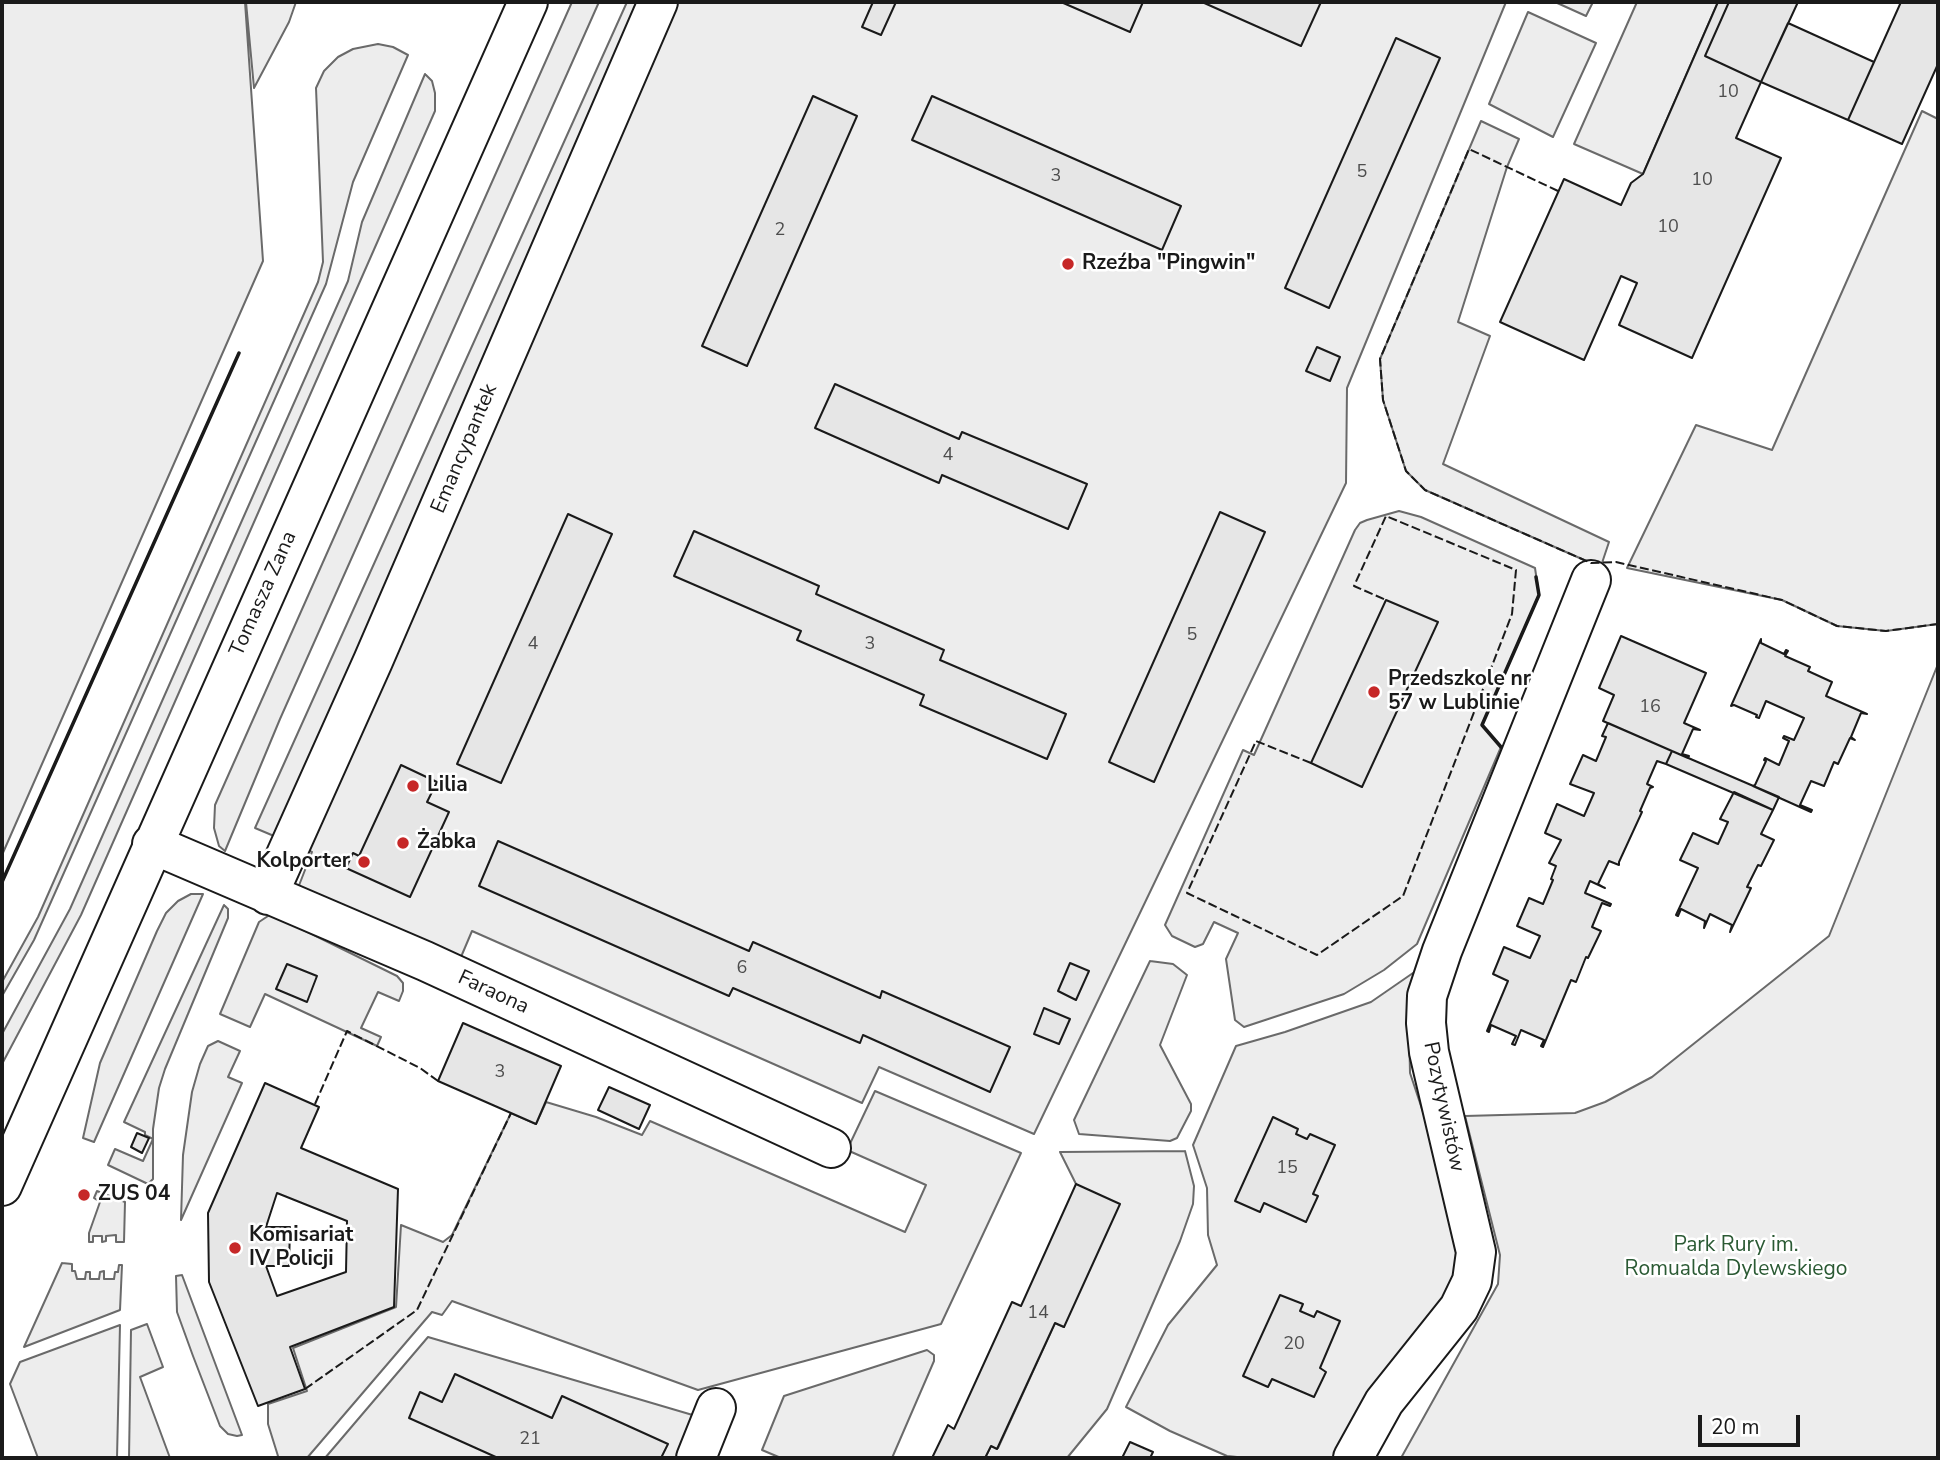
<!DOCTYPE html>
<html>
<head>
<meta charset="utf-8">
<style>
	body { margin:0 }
	#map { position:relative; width:1940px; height:1460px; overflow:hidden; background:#fff; font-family:"Nunito Sans",sans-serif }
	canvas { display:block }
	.frame { position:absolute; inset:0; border:4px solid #1a1a1a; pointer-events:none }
	.scale { position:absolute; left:1698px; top:1415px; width:102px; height:32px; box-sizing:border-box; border:4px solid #1a1a1a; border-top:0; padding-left:9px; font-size:21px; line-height:24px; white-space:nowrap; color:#1a1a1a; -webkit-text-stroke:5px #fff; paint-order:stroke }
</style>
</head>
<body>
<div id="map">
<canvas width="1940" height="1460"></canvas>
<div class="frame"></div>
<div class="scale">20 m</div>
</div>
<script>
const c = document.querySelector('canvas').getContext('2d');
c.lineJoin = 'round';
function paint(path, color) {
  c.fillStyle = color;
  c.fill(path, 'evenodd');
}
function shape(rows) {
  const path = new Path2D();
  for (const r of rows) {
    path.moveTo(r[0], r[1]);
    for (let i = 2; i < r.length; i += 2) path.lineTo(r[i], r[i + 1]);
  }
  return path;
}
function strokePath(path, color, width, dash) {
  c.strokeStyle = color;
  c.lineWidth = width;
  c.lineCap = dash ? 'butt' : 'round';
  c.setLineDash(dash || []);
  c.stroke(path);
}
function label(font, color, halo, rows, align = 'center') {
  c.font = font + ' "Nunito Sans",sans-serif';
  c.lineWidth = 5;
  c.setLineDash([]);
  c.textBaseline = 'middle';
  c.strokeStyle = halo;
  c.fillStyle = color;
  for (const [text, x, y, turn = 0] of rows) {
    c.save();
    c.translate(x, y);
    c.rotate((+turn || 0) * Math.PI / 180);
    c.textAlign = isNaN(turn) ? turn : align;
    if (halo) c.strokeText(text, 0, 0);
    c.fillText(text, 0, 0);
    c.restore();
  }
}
const green = shape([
	[2,2,245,2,263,261,2,855,2,2],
	[246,2,296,2,289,22,254,88,246,2],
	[572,2,599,2,280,719,225,851,219,846,214,828,215,805,572,2],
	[627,2,1506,2,1347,388,1346,483,1034,1134,879,1067,862,1103,472,931,458,964,298,888,312,852,255,828,627,2],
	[1555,2,1593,2,1586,16,1555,2],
	[1637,2,1718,2,1643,174,1574,144,1637,2],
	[1528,12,1596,43,1553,137,1489,104,1528,12],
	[378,44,393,47,408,55,353,182,326,284,34,940,2,996,2,982,38,917,318,282,323,262,316,88,324,71,338,57,353,49,378,44],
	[425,74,432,81,435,93,435,111,81,915,2,1064,2,1034,70,909,348,281,362,222,425,74],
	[1922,111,1938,119,1938,624,1886,631,1837,626,1782,600,1627,568,1696,425,1772,450,1922,111],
	[1481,121,1519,139,1507,167,1458,322,1490,336,1443,464,1609,542,1602,563,1591,563,1425,490,1406,471,1383,400,1380,359,1481,121],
	[1399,511,1421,517,1535,568,1539,595,1482,725,1501,747,1417,944,1384,970,1344,994,1244,1027,1235,1020,1226,959,1238,933,1214,922,1203,944,1195,947,1172,936,1165,925,1243,750,1254,755,1355,530,1360,523,1367,520,1399,511],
	[1938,664,1938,1458,1401,1458,1498,1284,1500,1255,1465,1116,1575,1113,1605,1102,1652,1077,1829,936,1938,664],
	[191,894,203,894,94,1142,83,1138,100,1063,157,931,166,913,178,901,191,894],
	[224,905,228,909,228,918,165,1069,159,1088,153,1129,153,1179,148,1184,108,1165,115,1149,143,1161,153,1139,145,1135,145,1132,124,1122,224,905],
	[271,914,397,976,403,983,403,991,399,1001,378,992,361,1028,381,1037,377,1046,265,994,250,1027,220,1014,259,922,271,914],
	[1150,961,1173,964,1187,975,1160,1045,1191,1104,1191,1111,1177,1138,1170,1141,1079,1134,1074,1120,1150,961],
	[1413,973,1419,976,1409,1026,1410,1073,1446,1181,1460,1272,1338,1458,1247,1458,1227,1456,1170,1431,1126,1407,1168,1325,1217,1265,1208,1235,1207,1188,1193,1145,1236,1046,1285,1032,1371,1002,1413,973],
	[218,1041,240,1051,228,1077,242,1083,181,1220,183,1155,192,1092,200,1064,208,1046,218,1041],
	[875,1091,1021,1153,941,1324,698,1390,452,1301,442,1315,432,1312,307,1458,276,1458,278,1456,268,1424,268,1404,307,1391,293,1348,396,1307,401,1225,443,1242,452,1235,511,1113,536,1124,546,1102,596,1117,642,1135,650,1121,905,1232,926,1185,847,1150,875,1091],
	[1185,1151,1194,1186,1193,1204,1180,1241,1107,1409,1067,1458,985,1458,991,1446,998,1448,1055,1323,1064,1327,1076,1184,1060,1152,1185,1151],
	[97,1191,125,1202,124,1242,116,1242,116,1235,106,1236,106,1241,102,1242,102,1236,93,1236,93,1242,89,1242,89,1233,100,1202,94,1198,97,1191],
	[62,1263,72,1264,72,1271,75,1271,77,1279,85,1279,86,1272,90,1272,90,1279,99,1279,100,1272,104,1271,104,1279,114,1279,115,1272,118,1272,119,1265,122,1265,120,1310,24,1347,62,1263],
	[182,1275,242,1435,237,1436,228,1434,220,1426,193,1356,177,1312,176,1276,182,1275],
	[147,1324,163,1367,140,1377,170,1458,129,1458,131,1330,147,1324],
	[120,1325,117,1458,38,1458,10,1384,20,1362,120,1325],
	[428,1337,696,1416,680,1458,325,1458,428,1337],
	[927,1350,934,1355,934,1361,892,1458,781,1458,762,1450,784,1396,927,1350]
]);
paint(green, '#ededed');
strokePath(green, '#6a6a6a', 2);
const building = shape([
	[873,2,896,2,881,35,862,27,873,2],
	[1061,2,1143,2,1130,32,1061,2],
	[1202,2,1321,2,1301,46,1202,2],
	[1718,2,1729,2,1705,56,1761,82,1736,138,1781,158,1692,358,1619,325,1637,283,1621,276,1584,360,1500,322,1564,179,1621,205,1631,183,1643,174,1718,2],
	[1729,2,1798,2,1761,82,1705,56,1729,2],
	[1901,2,1938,2,1938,64,1902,144,1848,120,1901,2],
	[1788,23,1874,62,1848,120,1761,82,1788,23],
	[1396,38,1440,58,1329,308,1285,288,1396,38],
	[813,96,857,116,747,366,702,346,813,96],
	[932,96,1181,206,1162,250,912,140,932,96],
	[1317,347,1340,357,1330,381,1306,371,1317,347],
	[835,384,959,439,962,432,1087,484,1068,529,942,475,939,483,815,428,835,384],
	[1220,512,1265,532,1154,782,1109,762,1220,512],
	[568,514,612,534,501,783,457,764,568,514],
	[694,531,819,586,816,594,944,650,940,660,1066,714,1047,759,920,705,924,695,797,640,801,631,674,576,694,531],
	[1386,600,1438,622,1362,787,1311,763,1386,600],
	[1621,636,1706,673,1684,723,1700,730,1693,729,1682,754,1689,756,1688,758,1603,721,1614,695,1599,688,1621,636],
	[1761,639,1761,643,1784,654,1786,650,1788,651,1785,656,1810,667,1808,671,1832,682,1826,696,1867,714,1861,713,1851,737,1855,740,1850,738,1838,764,1834,762,1824,786,1811,781,1800,805,1812,810,1811,812,1753,786,1755,785,1766,761,1764,760,1765,758,1779,765,1789,741,1783,738,1784,736,1794,740,1804,718,1766,701,1759,718,1756,717,1757,715,1734,705,1731,706,1761,639],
	[1608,723,1672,751,1666,764,1657,761,1647,784,1653,787,1650,788,1640,811,1642,812,1619,862,1619,865,1609,861,1598,884,1605,888,1590,881,1585,893,1611,904,1610,906,1602,903,1592,927,1601,931,1588,958,1586,957,1576,982,1571,980,1543,1047,1541,1046,1544,1040,1521,1030,1515,1045,1512,1044,1516,1036,1491,1025,1489,1032,1487,1031,1508,981,1493,974,1504,947,1530,958,1540,936,1517,926,1529,898,1543,904,1553,880,1551,879,1556,866,1549,863,1561,840,1545,833,1557,804,1584,816,1594,793,1570,784,1583,755,1596,761,1606,737,1602,736,1608,723],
	[1672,751,1779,797,1773,810,1666,764,1672,751],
	[401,765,437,782,427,802,449,812,410,897,346,868,353,853,359,856,401,765],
	[1734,792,1773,810,1761,834,1774,840,1761,866,1758,865,1747,887,1751,888,1730,932,1732,925,1710,914,1704,928,1705,921,1681,909,1678,916,1676,915,1698,868,1680,860,1693,833,1718,844,1728,822,1720,819,1734,792],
	[498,841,749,951,753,942,880,998,882,991,1010,1047,990,1092,863,1035,860,1043,733,988,729,996,479,886,498,841],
	[1070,963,1089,971,1076,1000,1058,991,1070,963],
	[287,964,317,976,307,1002,276,989,287,964],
	[1044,1008,1070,1019,1059,1044,1034,1034,1044,1008],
	[463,1023,561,1066,536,1124,438,1081,463,1023],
	[265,1083,319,1107,301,1148,398,1189,394,1307,290,1347,305,1389,258,1406,209,1282,208,1213,265,1083],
	[277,1193,347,1221,346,1272,277,1296,266,1266,289,1266,290,1227,266,1227,277,1193],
	[609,1087,650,1105,639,1129,598,1110,609,1087],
	[1273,1117,1298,1129,1296,1134,1307,1139,1310,1134,1335,1145,1313,1194,1318,1196,1306,1222,1264,1203,1260,1212,1235,1201,1273,1117],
	[137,1133,149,1138,142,1153,131,1147,137,1133],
	[1076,1184,1120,1204,1064,1327,1055,1323,997,1449,991,1446,985,1458,932,1458,948,1425,954,1429,1012,1302,1021,1306,1076,1184],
	[1280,1295,1303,1304,1300,1311,1314,1317,1317,1311,1340,1321,1320,1368,1326,1372,1314,1397,1272,1379,1268,1387,1243,1376,1280,1295],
	[455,1374,552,1418,562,1396,668,1444,661,1458,498,1458,409,1418,420,1392,442,1402,455,1374],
	[1130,1442,1153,1452,1150,1458,1122,1458,1130,1442]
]);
paint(building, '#e6e6e6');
strokePath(building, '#1a1a1a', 2);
const minor = shape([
	[152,844,425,961,831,1148],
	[268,895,373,661,658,2],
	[2,1186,528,2],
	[696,1458,716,1408],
	[1353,1458,1384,1402,1459,1308,1472,1281,1476,1252,1429,1052,1426,1023,1427,996,1442,951,1591,580]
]);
strokePath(minor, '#1a1a1a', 42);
strokePath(minor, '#fff', 38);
strokePath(shape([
	[1558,191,1469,149,1380,359,1383,400,1406,471,1425,490,1591,563,1616,562,1782,600,1837,626,1886,631,1938,624],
	[1311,763,1256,741,1187,893,1317,955,1403,896,1512,614,1516,570,1386,516,1354,586,1386,600],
	[315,1104,347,1031,420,1068,438,1081],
	[305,1389,417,1310,511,1113]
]), '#1a1a1a', 2, [9, 3.5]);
strokePath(shape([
	[1501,747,1482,725,1539,595,1536,577],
	[2,882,239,353]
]), '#1a1a1a', 3.5);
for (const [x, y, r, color] of [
	[1068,264,7,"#c62828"],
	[1374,692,7,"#c62828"],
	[413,786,7,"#c62828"],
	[403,843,7,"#c62828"],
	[364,862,7,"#c62828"],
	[84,1195,7,"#c62828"],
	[235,1248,7,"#c62828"]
]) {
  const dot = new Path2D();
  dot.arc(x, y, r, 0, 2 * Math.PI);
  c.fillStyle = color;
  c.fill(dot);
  strokePath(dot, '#fff', 2.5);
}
label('18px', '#4d4d4d', null, [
	["10",1728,93],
	["5",1362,173],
	["3",1056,177],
	["10",1702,181],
	["10",1668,228],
	["2",780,231],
	["4",948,456],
	["5",1192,636],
	["4",533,645],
	["3",870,645],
	["16",1650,708],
	["6",742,969],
	["3",500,1073],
	["15",1287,1169],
	["14",1038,1314],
	["20",1294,1345],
	["21",530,1440]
]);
label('bold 21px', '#1a1a1a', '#fff', [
	["Rzeźba \"Pingwin\"",1082,264],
	["Przedszkole nr",1388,680],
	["57 w Lublinie",1388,704],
	["Lilia",427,786],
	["Żabka",417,843],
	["Kolporter",350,862,"right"],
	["ZUS 04",98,1195],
	["Komisariat",249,1236],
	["IV Policji",249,1260]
], 'left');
label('21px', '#1a1a1a', '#fff', [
	["Emancypantek",465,449,-67],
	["Tomasza Zana",264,594,-66],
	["Faraona",493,993,25],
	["Pozytywistów",1443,1107,78]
]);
label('21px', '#2b5a34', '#fff', [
	["Park Rury im.",1736,1246],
	["Romualda Dylewskiego",1736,1270]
]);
</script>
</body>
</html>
